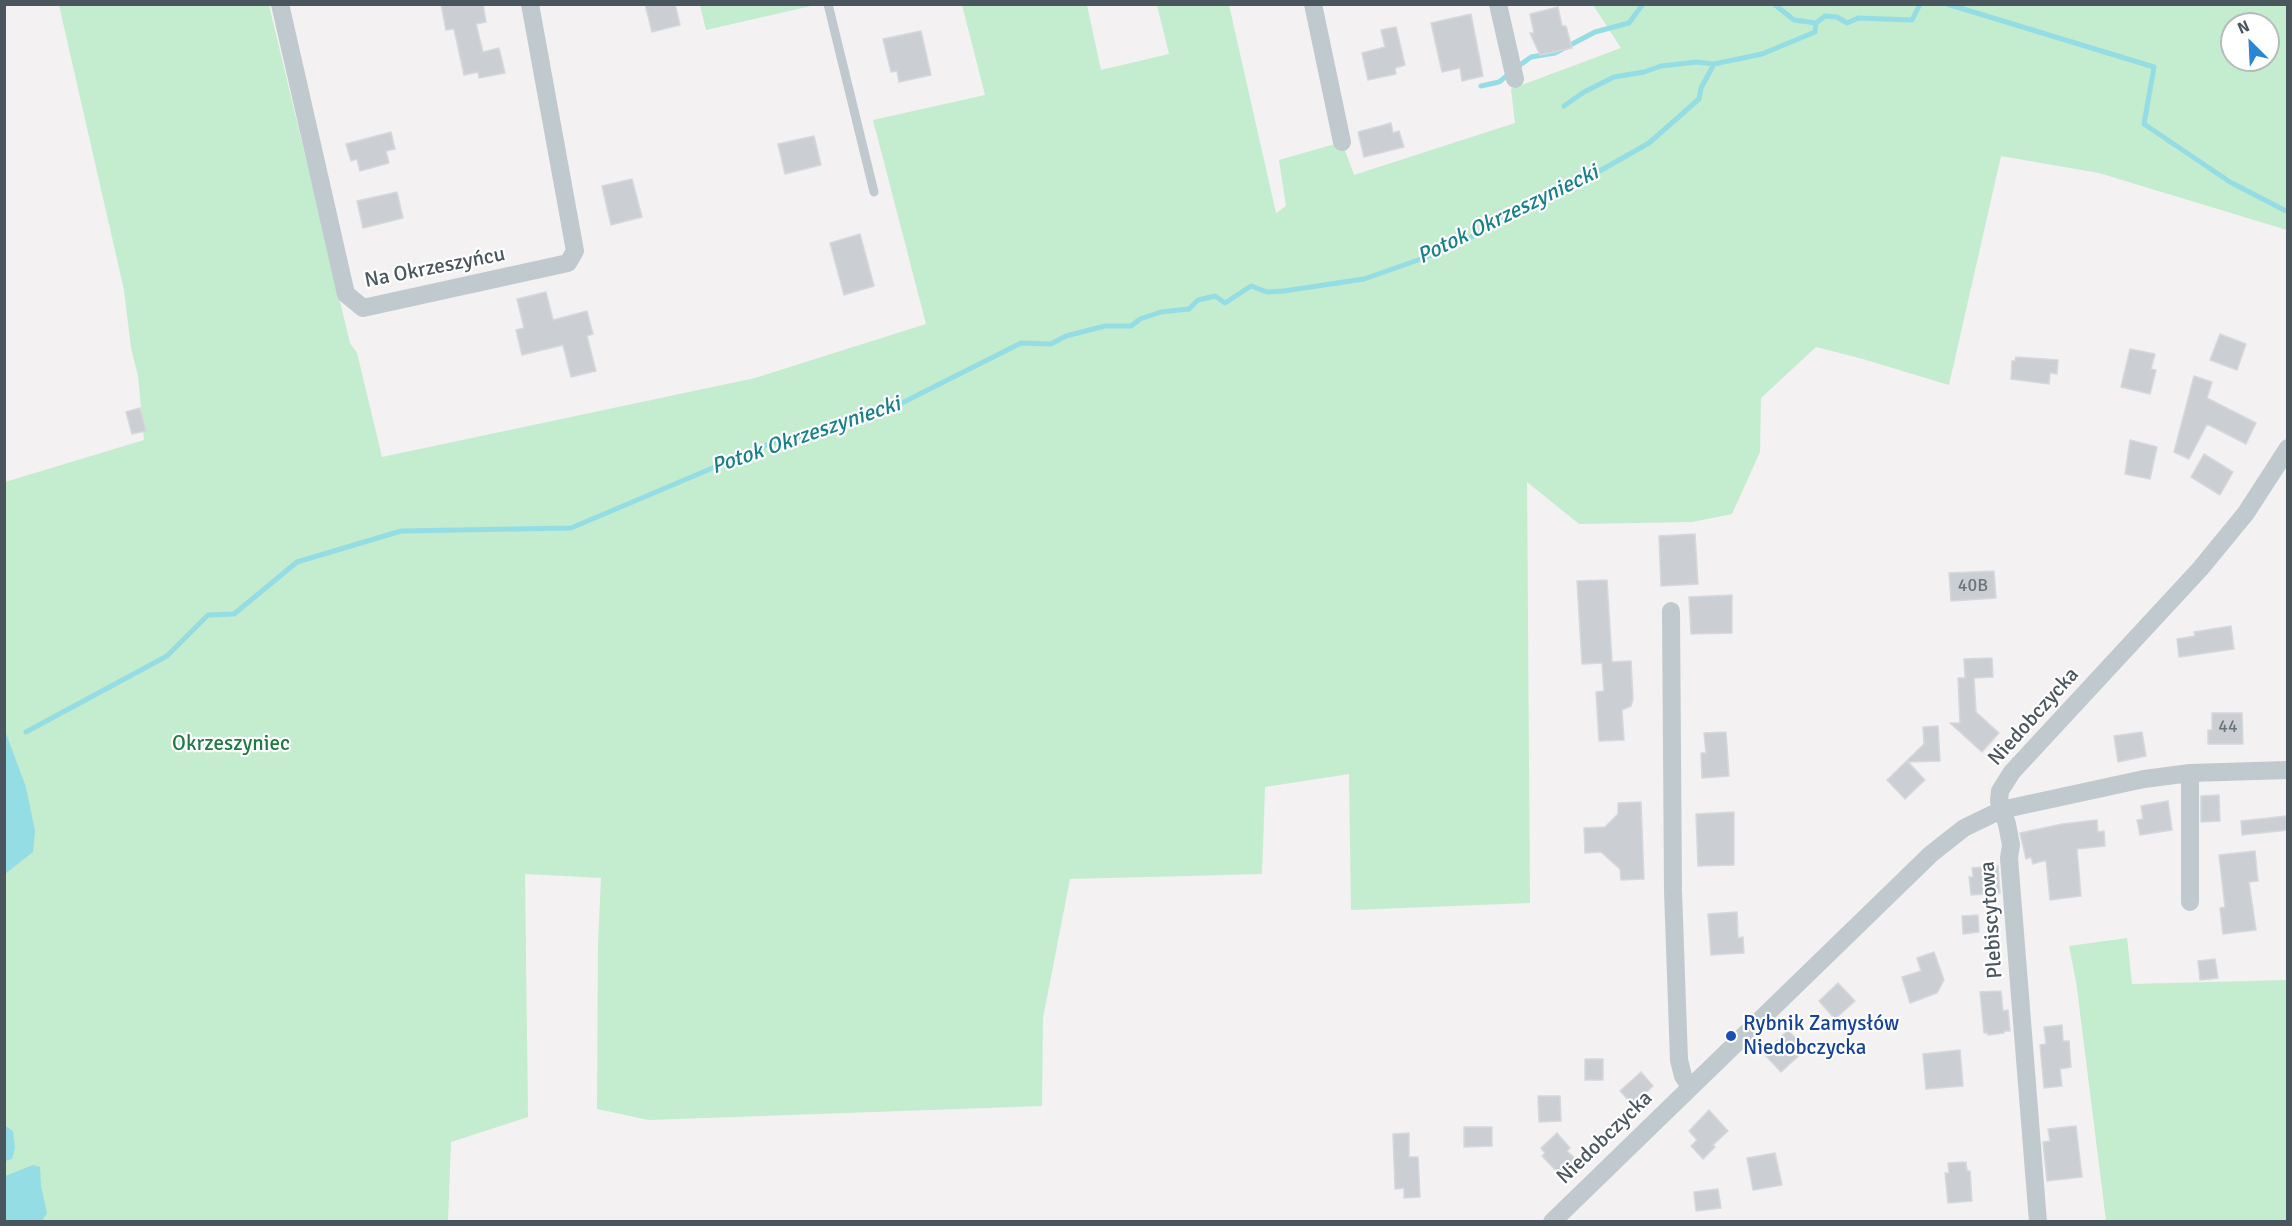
<!DOCTYPE html>
<html>
<head>
<meta charset="utf-8">
<style>
	body { margin:0 }
	#map { position:relative; width:2292px; height:1226px; overflow:hidden; background:#f3f1f1; font-family:Signika,sans-serif }
	canvas { display:block }
	.frame { position:absolute; inset:0; border:6px solid #4a565d; pointer-events:none }
	.north { position:absolute; left:2220px; top:12px; width:60px; height:60px; box-sizing:border-box; background:#fff; border:2px solid #b7bbbe; border-radius:50%; rotate:336deg; font-size:16px; font-weight:700; line-height:24px; text-align:center; color:#4a565d }
	.north::after { content:''; display:block; margin:auto; width:21px; height:27px; background:#2986d5; clip-path:polygon(50% 0,100% 100%,50% 72%,0 100%) }
</style>
</head>
<body>
<div id="map">
<canvas width="2292" height="1226"></canvas>
<div class="frame"></div>
<div class="north">N</div>
</div>
<script>
const c = document.querySelector('canvas').getContext('2d');
c.lineJoin = 'round';
function paint(path, color) {
  c.fillStyle = color;
  c.fill(path, 'evenodd');
}
function shape(rows) {
  const path = new Path2D();
  for (const r of rows) {
    path.moveTo(r[0], r[1]);
    for (let i = 2; i < r.length; i += 2) path.lineTo(r[i], r[i + 1]);
  }
  return path;
}
function strokePath(path, color, width, dash) {
  c.strokeStyle = color;
  c.lineWidth = width;
  c.lineCap = dash ? 'butt' : 'round';
  c.setLineDash(dash || []);
  c.stroke(path);
}
function label(font, color, halo, rows, align = 'center') {
  c.font = font + ' Signika,sans-serif';
  c.lineWidth = 4.5;
  c.setLineDash([]);
  c.textBaseline = 'middle';
  c.strokeStyle = halo;
  c.fillStyle = color;
  for (const [text, x, y, turn = 0] of rows) {
    c.save();
    c.translate(x, y);
    c.rotate((+turn || 0) * Math.PI / 180);
    c.textAlign = isNaN(turn) ? turn : align;
    if (halo) c.strokeText(text, 0, 0);
    c.fillText(text, 0, 0);
    c.restore();
  }
}
paint(shape([
	[59,5,269,5,350,343,357,353,382,457,755,378,926,324,873,120,985,95,962,5,1087,5,1101,70,1169,54,1157,5,1229,5,1276,213,1286,206,1279,160,1342,142,1354,175,1515,123,1511,89,1621,48,1593,5,2287,5,2287,230,2099,173,2001,156,1949,385,1863,359,1816,347,1761,398,1760,452,1732,514,1692,522,1579,524,1527,482,1530,903,1351,910,1349,774,1265,787,1262,874,1070,879,1043,1018,1042,1106,649,1120,597,1109,598,944,601,878,525,874,528,1117,451,1142,448,1221,5,1222,5,482,144,440,138,376,131,348,124,290],
	[2232,24,2268,24,2268,60,2232,60],
	[811,5,811,6,706,30,700,5],
	[2127,938,2132,984,2287,980,2287,1221,2106,1221,2076,981,2069,946]
]), '#c4eccf');
paint(shape([
	[5,731,26,787,35,831,33,852,5,874],
	[4,1125,13,1131,15,1148,12,1159,5,1161],
	[33,1165,40,1167,41,1186,47,1213,42,1221,5,1221,5,1176]
]), '#95dde5');
strokePath(shape([
	[1774,4,1794,20,1816,23],
	[1947,4,2154,67,2144,124,2230,182,2288,212],
	[1516,68,1531,57,1555,53,1595,32,1629,23,1643,4],
	[1481,86,1499,82,1509,74],
	[1564,106,1584,92,1614,77,1644,72,1661,66,1697,62,1714,64],
	[26,732,167,656,208,615,234,614,297,562,401,531,571,528,767,445,878,415,1021,343,1051,344,1066,336,1105,326,1131,326,1140,319,1161,312,1189,309,1198,300,1215,296,1225,303,1251,286,1267,292,1284,291,1364,279,1441,252,1575,185,1649,143,1699,99,1701,88,1714,64,1762,54,1815,32,1816,23,1825,16,1837,17,1847,23,1858,18,1912,20,1920,4]
]), '#95dde5', 5);
const building = shape([
	[441,4,483,4,486,22,476,24,483,52,499,48,505,73,479,78,478,72,464,75,454,29,446,30,441,4],
	[645,4,675,4,680,25,652,32,645,4],
	[1558,7,1562,26,1566,26,1572,48,1540,55,1530,33,1534,33,1530,14,1558,7],
	[1471,14,1483,76,1462,81,1460,68,1442,72,1431,23,1471,14],
	[1396,27,1405,65,1395,68,1396,74,1368,80,1362,53,1385,47,1381,30,1396,27],
	[921,31,931,75,899,82,897,71,891,72,883,39,921,31],
	[1391,123,1393,133,1399,131,1404,147,1364,157,1358,132,1391,123],
	[391,132,395,149,386,151,389,163,360,171,357,159,351,161,346,144,391,132],
	[814,136,821,165,785,174,778,144,814,136],
	[632,179,642,217,611,225,602,186,632,179],
	[397,192,403,218,363,228,357,201,397,192],
	[860,234,874,286,844,295,830,243,860,234],
	[546,292,553,320,587,311,593,334,587,336,596,371,571,377,563,345,522,355,516,330,524,328,517,299,546,292],
	[2220,334,2246,344,2237,370,2210,360,2220,334],
	[2130,349,2155,354,2151,369,2156,370,2150,394,2121,387,2130,349],
	[2016,357,2058,360,2057,374,2050,373,2049,384,2011,379,2012,361,2015,361,2016,357],
	[2194,376,2212,382,2207,398,2256,423,2246,444,2207,424,2189,459,2174,452,2194,376],
	[140,408,146,431,132,434,126,412,140,408],
	[2130,440,2157,447,2150,479,2125,474,2130,440],
	[2204,454,2233,472,2220,495,2191,477,2204,454],
	[1695,534,1698,584,1661,586,1659,536,1695,534],
	[1994,571,1996,598,1951,601,1949,573,1994,571],
	[1607,580,1612,662,1631,661,1633,699,1631,706,1622,710,1624,740,1599,741,1596,692,1604,691,1602,663,1582,664,1577,581,1607,580],
	[1732,595,1732,633,1691,634,1689,597,1732,595],
	[2231,626,2234,649,2179,657,2177,639,2195,636,2194,632,2231,626],
	[1992,658,1993,677,1974,678,1976,712,1999,733,1982,752,1950,723,1960,723,1958,678,1965,678,1964,659,1992,658],
	[2212,713,2242,713,2243,744,2208,744,2208,730,2212,730,2212,713],
	[1938,726,1940,761,1908,762,1925,780,1905,799,1887,780,1924,744,1923,727,1938,726],
	[1726,732,1729,776,1702,778,1701,753,1706,753,1704,733,1726,732],
	[2142,732,2146,756,2118,762,2114,736,2142,732],
	[2219,795,2220,821,2201,822,2201,796,2219,795],
	[2168,801,2172,830,2140,835,2137,820,2143,819,2141,806,2168,801],
	[1641,802,1644,879,1621,880,1620,869,1601,852,1585,853,1584,828,1605,827,1618,814,1618,803,1641,802],
	[1734,812,1734,865,1698,866,1696,814,1734,812],
	[2286,816,2288,830,2242,835,2241,821,2286,816],
	[2097,820,2098,832,2104,831,2105,846,2077,849,2081,896,2050,900,2046,860,2033,864,2031,857,2026,859,2020,833,2062,824,2097,820],
	[2255,851,2258,881,2249,882,2256,930,2223,934,2220,908,2225,907,2219,855,2255,851],
	[1998,866,2000,893,1971,895,1969,877,1973,877,1972,868,1998,866],
	[1737,912,1738,938,1743,937,1744,953,1711,955,1708,914,1737,912],
	[1978,915,1979,932,1963,934,1962,916,1978,915],
	[1934,952,1944,980,1937,993,1910,1003,1902,977,1921,971,1917,958,1934,952],
	[2215,959,2218,978,2200,980,2198,961,2215,959],
	[1838,983,1855,1001,1835,1019,1819,1001,1838,983],
	[2001,991,2003,1011,2008,1010,2010,1031,2004,1031,2004,1033,1988,1035,1988,1033,1984,1033,1980,992,2001,991],
	[2062,1025,2063,1041,2069,1041,2071,1067,2060,1069,2062,1086,2044,1088,2040,1045,2046,1044,2044,1027,2062,1025],
	[1788,1030,1806,1049,1781,1072,1766,1056,1771,1051,1769,1049,1788,1030],
	[1960,1050,1963,1086,1926,1089,1923,1054,1960,1050],
	[1585,1059,1603,1059,1603,1080,1585,1080,1585,1059],
	[1641,1072,1653,1086,1633,1105,1620,1091,1641,1072],
	[1538,1096,1560,1096,1561,1121,1539,1122,1538,1096],
	[1709,1110,1728,1131,1713,1145,1715,1147,1703,1159,1691,1146,1697,1140,1689,1131,1709,1110],
	[2076,1126,2082,1177,2047,1181,2043,1142,2050,1141,2048,1129,2076,1126],
	[1464,1127,1492,1127,1492,1146,1464,1147,1464,1127],
	[1409,1133,1409,1157,1418,1157,1420,1197,1404,1198,1404,1188,1395,1189,1393,1134,1409,1133],
	[1557,1133,1570,1148,1567,1151,1576,1159,1560,1175,1542,1156,1545,1153,1541,1148,1557,1133],
	[1775,1153,1782,1185,1753,1190,1747,1158,1775,1153],
	[1966,1162,1967,1171,1970,1171,1972,1201,1948,1203,1945,1173,1949,1173,1948,1163,1966,1162],
	[1718,1189,1721,1208,1696,1211,1694,1192,1718,1189]
]);
paint(building, '#cbcfd3');
strokePath(building, '#d5d8dc', 1.5);
strokePath(shape([
	[828,4,874,192]
]), '#c0c9ce', 9);
strokePath(shape([
	[280,4,346,294,363,308,568,263,575,251,530,4],
	[1313,4,1342,142],
	[1498,4,1515,79],
	[1671,611,1673,891,1679,1060,1683,1076,1690,1087],
	[2190,902,2190,773],
	[1552,1222,1931,854,1964,828,2001,810,2144,779,2190,773,2288,770],
	[2038,1222,2009,858,2011,845,2007,824,1999,801,2000,791,2012,772,2200,569,2246,513,2288,448]
]), '#c0c9ce', 18);
for (const [x, y, r, color] of [
	[1731,1036,6,"#1a4fb4"]
]) {
  const dot = new Path2D();
  dot.arc(x, y, r, 0, 2 * Math.PI);
  c.fillStyle = color;
  c.fill(dot);
  strokePath(dot, '#fff', 2);
}
label('18px', '#6a747a', null, [
	["40B",1973,586],
	["44",2228,727]
]);
label('21px', '#4a565d', '#fff', [
	["Na Okrzeszyńcu",435,268,-11],
	["Niedobczycka",2034,717,-48],
	["Plebiscytowa",1992,920,-94],
	["Niedobczycka",1605,1138,-44]
]);
label('21px', '#1f7a43', '#fff', [
	["Okrzeszyniec",231,744]
]);
label('21px', '#164399', '#fff', [
	["Rybnik Zamysłów",1743,1024],
	["Niedobczycka",1743,1048]
], 'left');
label('italic 22px', '#18808b', '#fff', [
	["Potok Okrzeszyniecki",1508,215,-26],
	["Potok Okrzeszyniecki",806,436,-19]
]);
</script>
</body>
</html>
